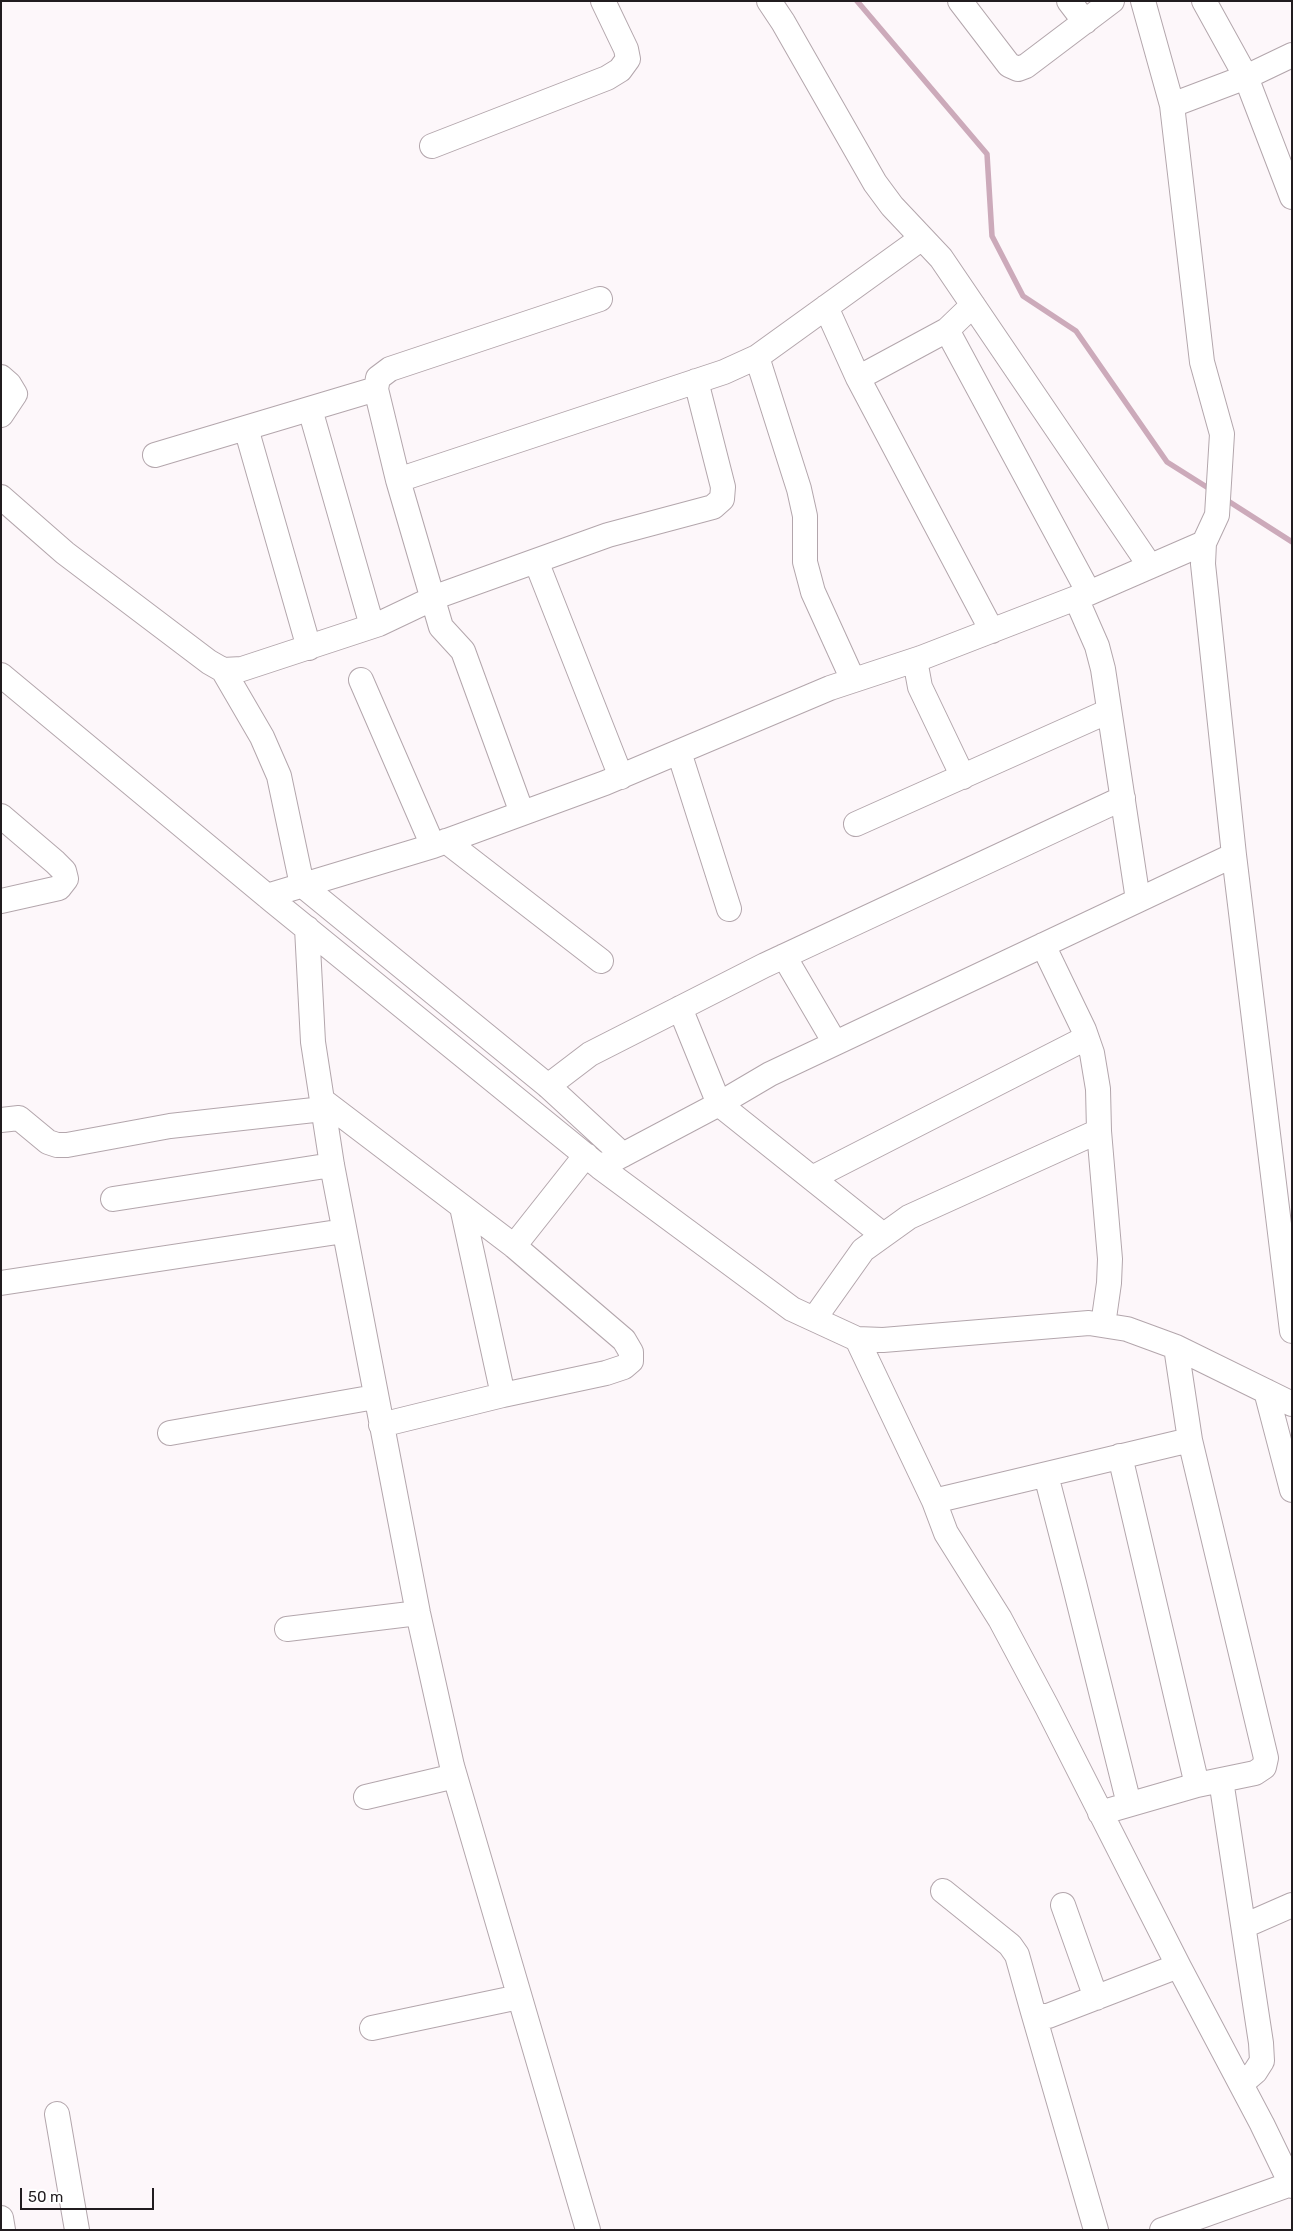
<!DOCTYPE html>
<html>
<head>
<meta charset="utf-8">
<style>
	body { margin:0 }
	#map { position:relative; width:1293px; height:2231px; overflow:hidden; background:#fdf7fa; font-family:Rubik,sans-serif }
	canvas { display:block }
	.frame { position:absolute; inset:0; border:2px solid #211c1f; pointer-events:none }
	.scale { position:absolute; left:20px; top:2188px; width:134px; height:22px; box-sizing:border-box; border:2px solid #211c1f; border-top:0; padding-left:6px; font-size:15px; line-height:18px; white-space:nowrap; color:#211c1f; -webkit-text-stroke:4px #fff; paint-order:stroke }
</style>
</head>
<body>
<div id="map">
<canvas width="1293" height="2231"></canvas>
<div class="frame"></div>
<div class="scale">50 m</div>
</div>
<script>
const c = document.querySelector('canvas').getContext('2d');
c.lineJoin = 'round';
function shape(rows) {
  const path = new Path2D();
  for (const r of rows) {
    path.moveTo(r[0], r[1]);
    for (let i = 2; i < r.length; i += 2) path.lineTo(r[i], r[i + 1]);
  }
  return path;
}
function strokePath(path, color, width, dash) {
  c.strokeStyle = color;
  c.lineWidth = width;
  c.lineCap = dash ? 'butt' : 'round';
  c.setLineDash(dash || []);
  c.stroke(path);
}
strokePath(shape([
	[857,1,987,154,992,236,1023,296,1076,331,1167,462,1213,491],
	[1225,499,1292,542]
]), '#ccaaba', 5.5);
const minor = shape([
	[769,1,783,22,875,183,892,206,941,258,1150,566],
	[960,1,1009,65,1018,69,1026,66,1112,1],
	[1069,1,1085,22],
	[1143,1,1172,105,1202,362,1222,434,1217,515,1204,543,1203,564,1234,855,1292,1331],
	[1204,1,1246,77,1292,197],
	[1172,105,1246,77,1292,55],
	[432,146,607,78,620,70,628,59,626,49,603,1],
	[826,307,858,378,992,631],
	[947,330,1089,593],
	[757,357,799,489,805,516,805,562,813,592,853,680],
	[1,377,9,384,15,394,1,415],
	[858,378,947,330,973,305],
	[310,409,372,626],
	[246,428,309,648],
	[155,455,376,389],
	[398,480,724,372,757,357,922,238],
	[1,497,65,553,209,662,223,670,242,669,379,624,438,596,608,535,713,507,722,499,723,487,696,381],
	[536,561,621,777],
	[1076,598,1097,646,1103,669,1138,900],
	[915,660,920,687,963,777],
	[223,670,262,737,279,776,302,885,548,1086,623,1155],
	[1,675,273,901,600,1167,792,1309,857,1339,883,1340,1089,1323,1127,1329,1176,1347,1292,1404],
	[361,680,433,846],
	[679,752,729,909],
	[522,813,463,651,441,627,398,480,376,389,378,378,390,369,600,299],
	[1,816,55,862,64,871,66,879,59,888,1,901],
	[856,824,1109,711],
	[446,841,601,961],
	[267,896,433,846,605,783,830,688,921,658,1089,593,1204,543],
	[307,928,313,1042,332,1165,418,1613,452,1766,588,2230],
	[1043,945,1084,1030,1092,1053,1098,1089,1099,1131,1110,1259,1109,1283,1103,1325],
	[784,956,835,1043],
	[680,1008,719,1104,883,1235],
	[548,1086,590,1054,765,965,1123,798],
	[322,1100,514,1246,624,1340,631,1352,631,1361,624,1367,606,1373,503,1395,381,1425],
	[1,1120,19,1118,48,1142,57,1145,67,1145,170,1126,323,1109],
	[600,1167,719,1104,770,1074,1234,855],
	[812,1178,1086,1038],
	[113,1199,332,1165],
	[462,1207,503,1395],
	[514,1246,586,1155],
	[1,1283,344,1231],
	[814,1319,863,1250,909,1217,1099,1131],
	[857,1339,934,1501,946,1533,1000,1619,1047,1707,1179,1967,1262,2124,1292,2186],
	[1266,1391,1292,1490],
	[170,1433,375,1397],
	[1120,1456,1197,1785],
	[1046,1475,1074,1583,1129,1804],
	[934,1501,1190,1440],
	[287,1629,418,1613],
	[1221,1780,1261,2043,1262,2061,1255,2072,1241,2084],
	[366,1797,455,1776],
	[1100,1813,1197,1785,1255,1773,1264,1767,1266,1758,1190,1440,1176,1347],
	[943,1891,1010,1945,1017,1955,1033,2012,1039,2016,1048,2016,1178,1966],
	[1063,1905,1096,1998],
	[1244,1926,1292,1905],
	[1033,2012,1096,2230],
	[372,2028,519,1997],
	[57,2114,77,2230],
	[1,2218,3,2230],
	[1162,2230,1291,2184]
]);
strokePath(minor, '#b3a6ac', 26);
strokePath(minor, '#fff', 24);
</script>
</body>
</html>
